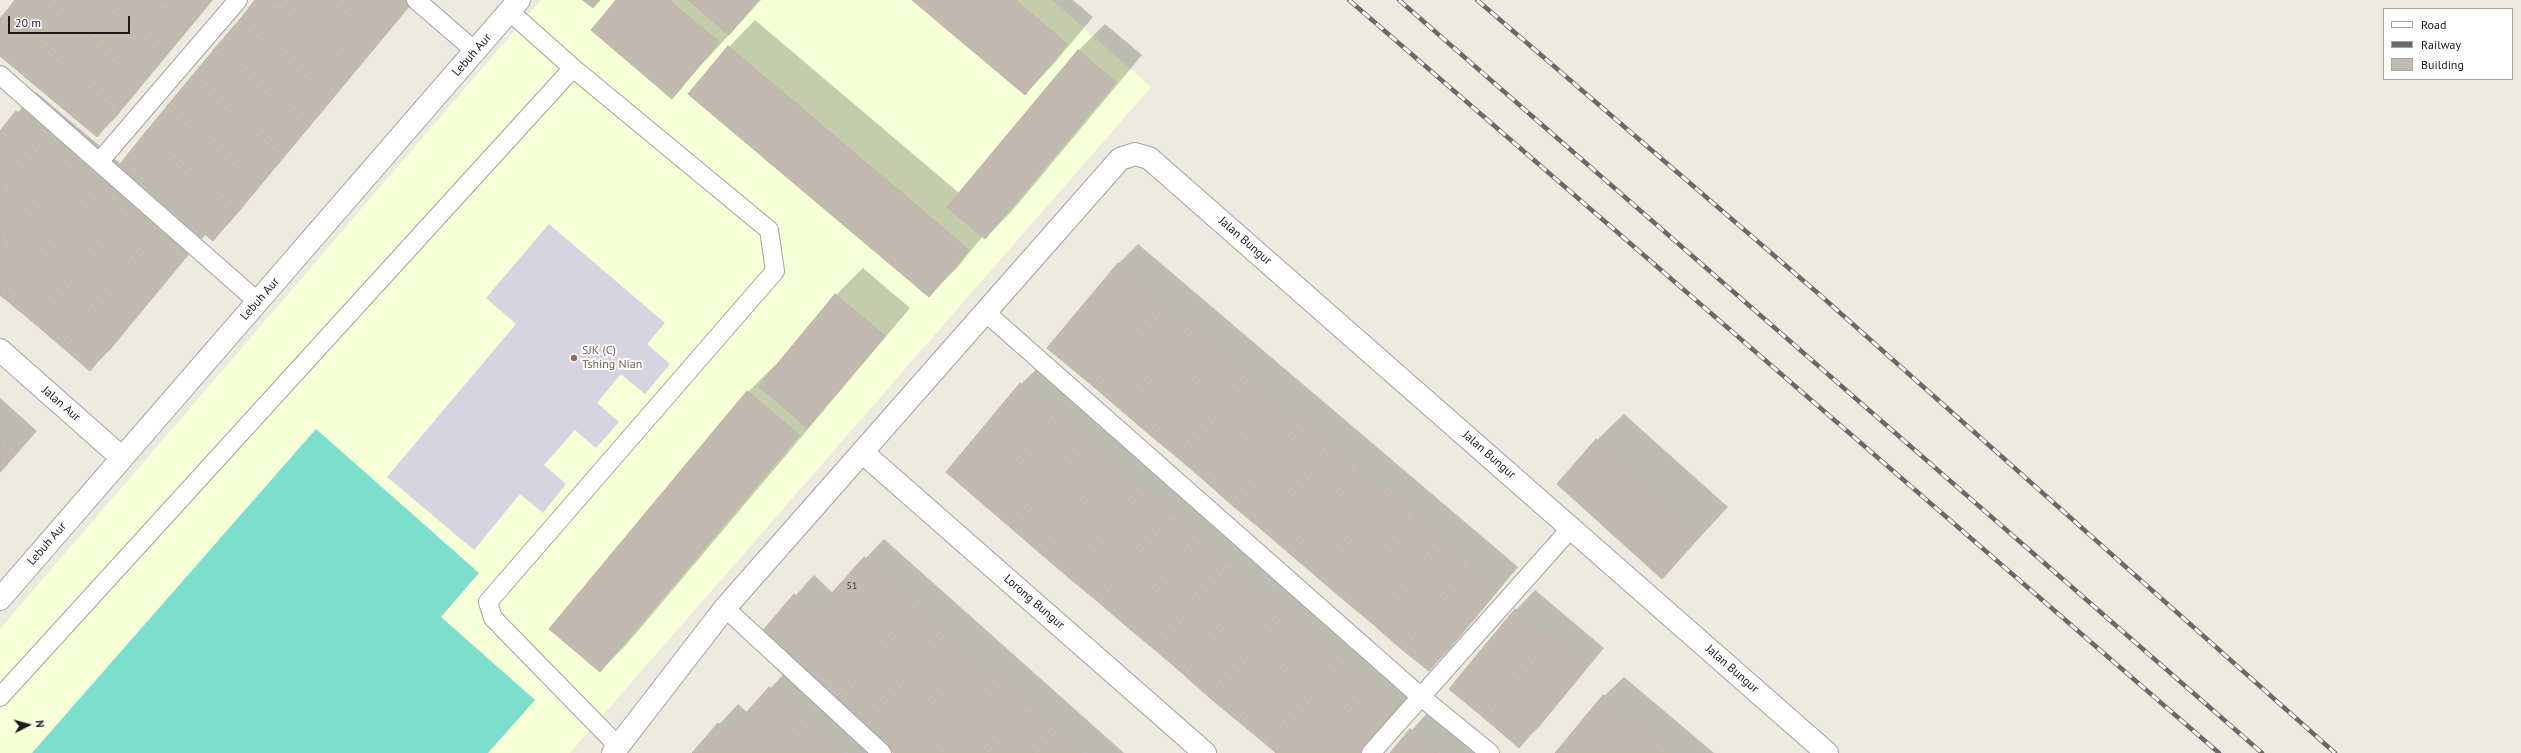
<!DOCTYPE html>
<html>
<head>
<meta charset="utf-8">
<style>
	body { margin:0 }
	#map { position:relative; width:2521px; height:753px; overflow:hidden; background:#edebe0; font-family:"PT Sans",sans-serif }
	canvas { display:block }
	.legend { position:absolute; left:2383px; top:8px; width:130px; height:72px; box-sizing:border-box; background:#fff; border:1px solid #a4a4a4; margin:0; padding:5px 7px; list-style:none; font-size:12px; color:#1b1b1b }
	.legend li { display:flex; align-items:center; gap:8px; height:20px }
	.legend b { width:20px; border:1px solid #a4a4a4 }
	.north { position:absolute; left:8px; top:705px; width:40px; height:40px; -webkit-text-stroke:3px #fff; paint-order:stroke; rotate:84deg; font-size:11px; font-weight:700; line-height:16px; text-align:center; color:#1b1b1b }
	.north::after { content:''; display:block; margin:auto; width:14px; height:18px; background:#1b1b1b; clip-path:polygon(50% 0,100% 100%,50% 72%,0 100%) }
	.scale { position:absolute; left:8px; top:16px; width:122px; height:18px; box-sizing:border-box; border:2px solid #1b1b1b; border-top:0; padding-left:5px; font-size:12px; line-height:14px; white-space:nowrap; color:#1b1b1b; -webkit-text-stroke:3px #fff; paint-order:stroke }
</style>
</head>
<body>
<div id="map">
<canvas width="2521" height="753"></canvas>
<ul class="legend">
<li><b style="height:5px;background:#fff"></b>Road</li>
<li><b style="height:5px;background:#696969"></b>Railway</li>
<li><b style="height:11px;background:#c1bab0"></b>Building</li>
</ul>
<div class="north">N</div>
<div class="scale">20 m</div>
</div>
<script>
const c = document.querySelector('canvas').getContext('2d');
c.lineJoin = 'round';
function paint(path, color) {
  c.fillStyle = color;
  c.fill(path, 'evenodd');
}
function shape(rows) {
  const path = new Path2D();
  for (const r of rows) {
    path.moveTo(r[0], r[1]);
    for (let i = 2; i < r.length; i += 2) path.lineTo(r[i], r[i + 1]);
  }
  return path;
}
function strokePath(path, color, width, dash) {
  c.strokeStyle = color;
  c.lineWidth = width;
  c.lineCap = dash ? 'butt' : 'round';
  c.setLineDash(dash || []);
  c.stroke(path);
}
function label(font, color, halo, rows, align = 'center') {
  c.font = font + ' "PT Sans",sans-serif';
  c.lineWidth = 4;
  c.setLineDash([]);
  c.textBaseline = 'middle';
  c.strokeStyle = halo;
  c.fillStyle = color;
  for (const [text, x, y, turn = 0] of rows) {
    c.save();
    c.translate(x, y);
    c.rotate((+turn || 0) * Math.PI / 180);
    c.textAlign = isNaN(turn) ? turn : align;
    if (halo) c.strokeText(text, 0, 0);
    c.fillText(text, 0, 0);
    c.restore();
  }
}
paint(shape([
	[541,0,1052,0,1151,87,570,753,0,753,0,629]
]), '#f7ffd6');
paint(shape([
	[316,429,479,573,441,617,535,700,488,753,32,753]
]), '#7cdecc');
paint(shape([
	[549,224,665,323,647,344,670,364,645,394,621,374,597,403,619,422,596,448,575,430,544,465,566,484,543,513,520,494,474,550,387,477,516,324,486,298]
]), '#d7d4e2');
paint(shape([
	[17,0,213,0,116,117,97,136,0,55,0,20],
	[256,0,415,0,232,220,213,240,206,234,110,350,90,369,0,293,0,132,36,92,121,164],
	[617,0,761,0,672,97],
	[914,0,1073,0,1093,17,1051,67,1025,94],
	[755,20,959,193,1078,51,1105,24,1142,55,1012,211,985,238,983,236,956,269,929,296,729,47],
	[1138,244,1518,567,1448,651,1429,670,1049,348,1119,263],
	[863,268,910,308,627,644,600,671,550,629,748,392,775,365,777,367,836,295],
	[1041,365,1418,685,1361,753,1277,753,947,472,1021,384],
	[0,398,37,431,0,473],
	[1624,414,1728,507,1662,578,1597,440],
	[884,539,1124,753,895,753,761,634,814,575,833,593],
	[1535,590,1604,648,1539,727,1519,746,1516,610],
	[789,668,885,753,693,753,738,704,748,713],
	[1624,677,1714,753,1556,753,1604,696],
	[1430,710,1480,753,1391,753]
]), '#0003');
const building = shape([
	[15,0,47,0,143,81,121,109,5,13,15,0],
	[47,0,104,0,167,53,143,81,47,0],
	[104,0,161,0,190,25,167,53,104,0],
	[161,0,210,0,190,25,161,0],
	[255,0,278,0,358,67,334,96,241,18,255,0],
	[278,0,336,0,382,38,358,67,278,0],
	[336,0,395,0,406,9,382,38,336,0],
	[583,0,600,0,593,8,583,0],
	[616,0,669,0,719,42,672,99,591,30,616,0],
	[688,0,758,0,729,35,688,0],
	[912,0,1015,0,1067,44,1025,95,912,0],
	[5,13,121,109,97,137,0,56,0,18,5,13],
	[241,18,334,96,310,125,216,47,241,18],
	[728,46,969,250,929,297,688,94,728,46],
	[216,47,310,125,285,154,192,76,216,47],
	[1078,50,1116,82,985,239,947,207,1078,50],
	[192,76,285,154,261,183,168,105,192,76],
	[168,105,261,183,237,212,144,134,168,105],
	[16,111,45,135,0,189,0,131,16,111],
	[144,134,237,212,213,241,120,164,144,134],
	[45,135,73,158,0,247,0,189,45,135],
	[73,158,102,183,5,299,0,295,0,247,73,158],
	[102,183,130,206,34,323,5,299,102,183],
	[130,206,158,230,62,347,34,323,130,206],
	[158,230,187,254,90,371,62,347,158,230],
	[1118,263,1165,303,1094,387,1047,348,1118,263],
	[835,294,885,336,807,428,759,386,835,294],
	[1165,303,1193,326,1122,411,1094,387,1165,303],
	[1193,326,1221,350,1150,435,1122,411,1193,326],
	[1221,350,1249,374,1178,458,1150,435,1221,350],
	[1249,374,1276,397,1206,482,1178,458,1249,374],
	[1020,383,1058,415,983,504,946,472,1020,383],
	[747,391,799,435,600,672,549,629,747,391],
	[1276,397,1305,421,1233,506,1206,482,1276,397],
	[1058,415,1086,439,1011,528,983,504,1058,415],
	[1305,421,1332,445,1261,529,1233,506,1305,421],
	[0,435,18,451,0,471,0,435],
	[1086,439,1114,464,1040,553,1011,528,1086,439],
	[1596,439,1702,534,1662,579,1557,484,1596,439],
	[1332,445,1360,468,1289,553,1261,529,1332,445],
	[1114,464,1143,487,1068,577,1040,553,1114,464],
	[1360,468,1388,492,1317,577,1289,553,1360,468],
	[1143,487,1172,511,1096,600,1068,577,1143,487],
	[1388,492,1416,516,1344,600,1317,577,1388,492],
	[1172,511,1200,536,1125,625,1096,600,1172,511],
	[1416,516,1444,539,1373,624,1344,600,1416,516],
	[1200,536,1228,560,1154,649,1125,625,1200,536],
	[1444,539,1472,563,1400,648,1373,624,1444,539],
	[864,557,918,606,835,701,760,634,794,594,815,612,864,557],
	[1228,560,1257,584,1182,673,1154,649,1228,560],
	[1472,563,1499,587,1429,671,1400,648,1472,563],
	[1257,584,1285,609,1210,698,1182,673,1257,584],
	[918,606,945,630,862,725,835,701,918,606],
	[1285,609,1314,632,1239,722,1210,698,1285,609],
	[1515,609,1549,637,1483,717,1449,689,1515,609],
	[945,630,973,654,889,749,862,725,945,630],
	[1314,632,1342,656,1268,746,1239,722,1314,632],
	[1549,637,1586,668,1519,748,1483,717,1549,637],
	[973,654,1000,679,935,753,894,753,889,749,973,654],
	[1342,656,1371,681,1310,753,1276,753,1268,746,1342,656],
	[1000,679,1028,703,984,753,935,753,1000,679],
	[1371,681,1399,705,1359,753,1310,753,1371,681],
	[769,687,807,720,778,753,692,753,718,723,729,732,769,687],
	[1603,695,1633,720,1605,753,1555,753,1603,695],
	[1028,703,1055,728,1032,753,984,753,1028,703],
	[807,720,835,746,829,753,778,753,807,720],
	[1633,720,1662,744,1654,753,1605,753,1633,720],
	[1055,728,1082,752,1081,753,1032,753,1055,728],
	[1410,729,1438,753,1390,753,1410,729],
	[1662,744,1672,753,1654,753,1662,744],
	[835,746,843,753,829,753,835,746]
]);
paint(building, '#c1bab0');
strokePath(building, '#beb4a2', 1);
const service = shape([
	[416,0,475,51],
	[509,11,573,68,769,230,775,271,488,602,493,618,618,746],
	[0,75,258,302],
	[99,162,238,0],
	[984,311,1420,696,1490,753],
	[725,608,882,753],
	[0,697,573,68],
	[1371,753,1572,527]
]);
const minor = shape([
	[0,350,122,458],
	[862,452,1205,753],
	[0,599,519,0],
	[613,753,725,608,1120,159,1135,154,1149,158,1827,753]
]);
strokePath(service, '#a2a2a2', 20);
strokePath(minor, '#a2a2a2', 24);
strokePath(service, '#fff', 18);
strokePath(minor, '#fff', 22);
const rail = shape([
	[1349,0,2219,753],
	[1399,0,2262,753],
	[1477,0,1820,295,2335,753]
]);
strokePath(rail, '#696969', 4.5);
strokePath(rail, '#fff', 3, [9]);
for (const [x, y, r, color] of [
	[574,358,4,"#8d6e63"]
]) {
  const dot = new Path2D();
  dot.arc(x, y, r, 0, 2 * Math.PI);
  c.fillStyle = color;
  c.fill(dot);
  strokePath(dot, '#fff', 1.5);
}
label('10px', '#444340', null, [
	["51",852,586]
]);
label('12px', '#1b1b1b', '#fff', [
	["Lebuh Aur",472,55,-49],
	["Jalan Bungur",1245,241,41],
	["Lebuh Aur",260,299,-49],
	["Jalan Aur",61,404,41],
	["Jalan Bungur",1489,455,41],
	["Lebuh Aur",47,544,-49],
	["Lorong Bungur",1034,602,41],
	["Jalan Bungur",1732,669,41]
]);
label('12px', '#785e54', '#fff', [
	["SJK (C)",582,351],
	["Tshing Nian",582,365]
], 'left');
</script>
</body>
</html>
